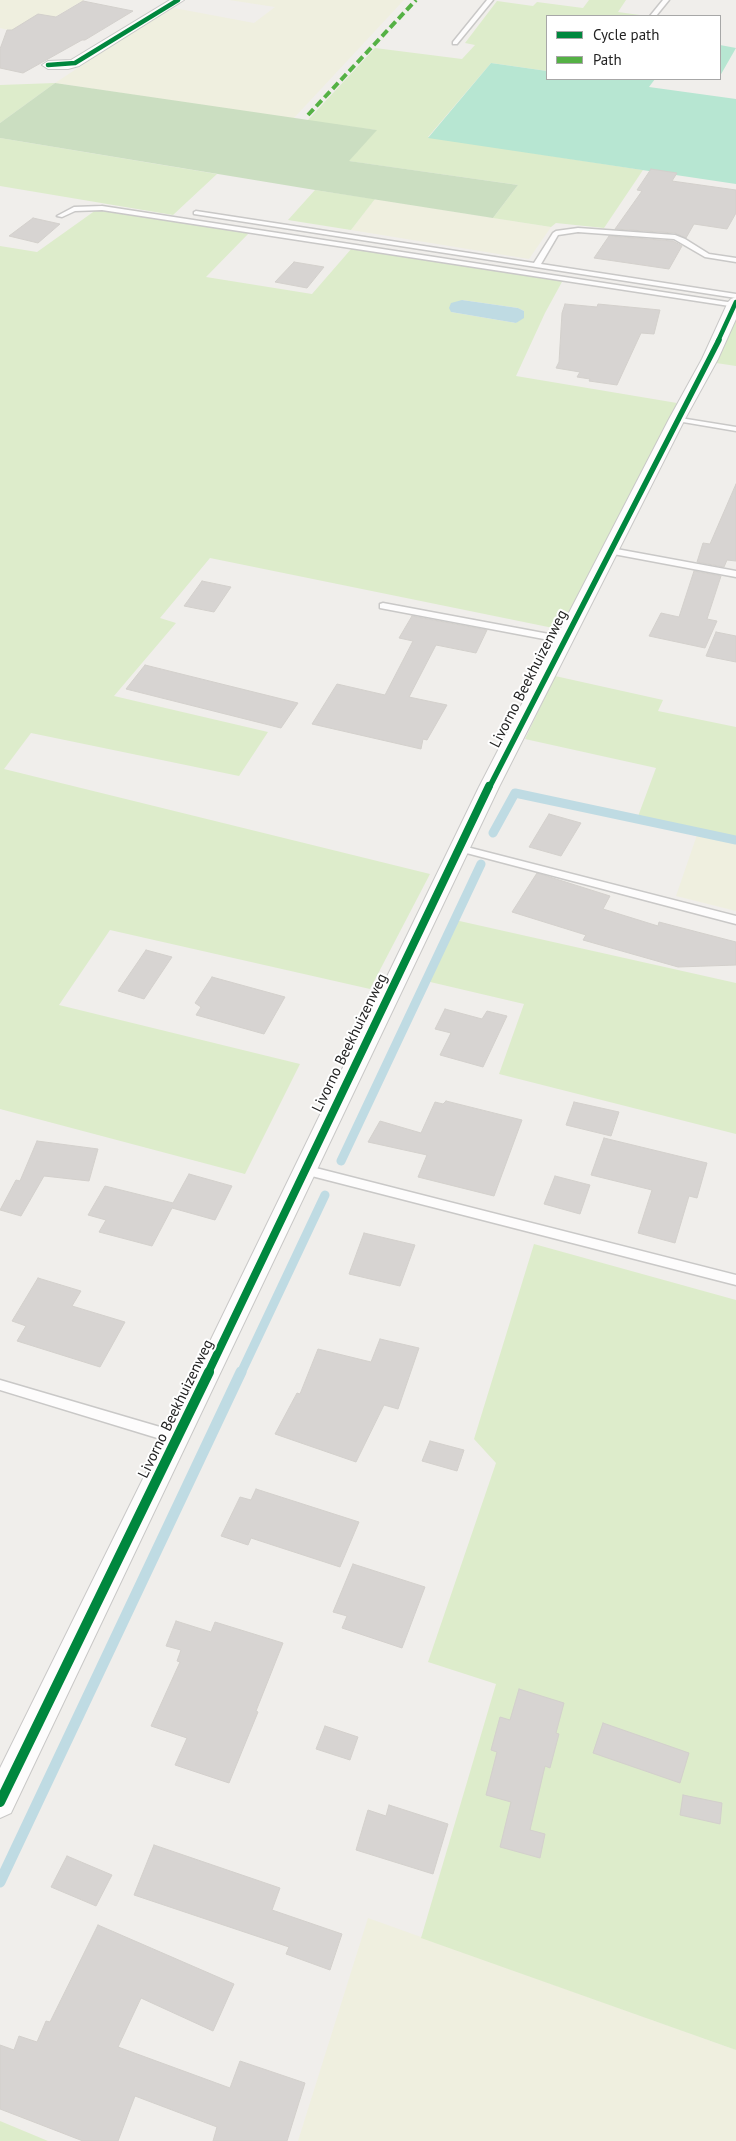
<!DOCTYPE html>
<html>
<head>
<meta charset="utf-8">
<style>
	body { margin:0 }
	#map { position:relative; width:736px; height:2141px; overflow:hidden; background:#f0eeeb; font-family:"PT Sans",sans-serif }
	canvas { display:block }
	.legend { position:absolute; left:546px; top:15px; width:175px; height:65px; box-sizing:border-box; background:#fff; border:1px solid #a7a7a7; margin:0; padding:6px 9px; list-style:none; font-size:15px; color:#222 }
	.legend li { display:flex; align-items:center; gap:10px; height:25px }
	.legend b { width:25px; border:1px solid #a7a7a7 }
</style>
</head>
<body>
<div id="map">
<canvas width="736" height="2141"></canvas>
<ul class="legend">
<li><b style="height:6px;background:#00873e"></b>Cycle path</li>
<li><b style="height:6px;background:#55b145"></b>Path</li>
</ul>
</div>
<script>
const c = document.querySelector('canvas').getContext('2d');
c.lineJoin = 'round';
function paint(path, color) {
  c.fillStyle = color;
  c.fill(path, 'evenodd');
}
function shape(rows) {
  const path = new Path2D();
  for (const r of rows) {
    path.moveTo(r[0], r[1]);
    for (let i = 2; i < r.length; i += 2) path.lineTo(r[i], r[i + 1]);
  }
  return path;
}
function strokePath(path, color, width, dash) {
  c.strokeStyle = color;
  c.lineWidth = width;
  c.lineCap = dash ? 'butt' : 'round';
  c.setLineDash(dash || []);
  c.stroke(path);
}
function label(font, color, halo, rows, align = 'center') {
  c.font = font + ' "PT Sans",sans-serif';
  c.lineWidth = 4;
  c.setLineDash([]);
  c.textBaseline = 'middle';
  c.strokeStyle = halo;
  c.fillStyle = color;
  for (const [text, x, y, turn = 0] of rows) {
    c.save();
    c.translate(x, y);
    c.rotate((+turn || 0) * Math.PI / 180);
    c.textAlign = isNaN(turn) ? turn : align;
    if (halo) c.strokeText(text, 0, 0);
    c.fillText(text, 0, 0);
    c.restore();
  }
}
paint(shape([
	[0,0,84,0,26,34,0,28],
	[229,0,404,0,293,119,55,83,140,27,174,8,254,23,275,7],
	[375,199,551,227,529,259,351,230],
	[698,832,736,840,736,911,676,896],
	[368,1918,736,2050,736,2141,298,2141]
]), '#efefdf');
paint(shape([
	[589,0,626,0,618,12,647,16,547,16,547,71,491,63,428,137,643,170,604,228,556,223,551,227,493,218,518,185,348,161,376,130,307,121,375,48,462,59,475,45,465,43,497,1,533,6,537,2,583,8],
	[55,83,0,123,0,85],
	[0,138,217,174,173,215,0,186],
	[315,190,375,199,351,230,288,220],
	[96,210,249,233,206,277,312,294,352,248,563,280,545,313,516,376,677,403,563,630,210,558,160,618,176,623,114,696,268,732,239,776,31,733,4,769,430,874,370,989,110,930,59,1005,300,1064,245,1174,0,1109,0,246,37,252],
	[462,300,518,308,524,311,516,323,451,312],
	[736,318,736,366,716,363],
	[555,676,663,700,658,711,736,727,736,840,637,819,656,768,525,739],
	[455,920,736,983,736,1134,499,1074,524,1004,426,981],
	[534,1244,736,1300,736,2050,421,1938,496,1684,428,1662,496,1463,474,1439],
	[0,2121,48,2141,0,2141]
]), '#ddeccb');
paint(shape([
	[55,83,377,130,349,161,518,185,493,218,315,190,0,138,0,123]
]), '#cbdec1');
paint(shape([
	[720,45,736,48,720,76],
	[491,63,547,71,547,79,655,79,649,87,736,99,736,184,428,138]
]), '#b7e6d2');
paint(shape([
	[462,300,518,308,524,311,524,318,516,323,451,312,449,308,451,303]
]), '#bfdbe3');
strokePath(shape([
	[493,833,515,793,736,840],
	[341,1161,481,864],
	[241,1373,325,1195]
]), '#bfdbe3', 9);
strokePath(shape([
	[0,1882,241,1372]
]), '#bfdbe3', 11);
const building = shape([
	[83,1,133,11,85,40,82,40,23,73,0,68,0,49,7,30,12,30,38,14,56,17,83,1],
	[651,169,677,173,672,181,736,190,736,213,727,229,694,224,686,238,675,233,615,229,642,191,637,190,651,169],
	[33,218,60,224,38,243,9,236,33,218],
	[609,236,673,241,682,246,669,269,594,258,609,236],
	[294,262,324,267,307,288,275,282,294,262],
	[565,304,597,307,598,304,660,310,654,334,641,333,617,385,589,381,590,379,577,377,580,372,556,368,559,362,562,313,565,304],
	[736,484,736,561,727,560,724,567,697,562,703,543,710,544,736,484],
	[694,571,721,576,707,619,717,621,705,648,649,636,661,613,679,617,694,571],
	[202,581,231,587,214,612,184,606,202,581],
	[412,616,487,630,476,653,436,645,409,697,447,705,427,740,423,739,421,749,312,724,337,684,385,695,413,641,399,638,412,616],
	[716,632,736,636,736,662,706,656,716,632],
	[145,665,298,703,281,728,126,689,145,665],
	[549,814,581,823,561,856,529,847,549,814],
	[537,873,610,896,603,909,658,926,659,922,736,942,736,965,678,967,583,940,586,935,512,912,537,873],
	[146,950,172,957,144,999,118,991,146,950],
	[212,977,285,997,264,1034,196,1015,201,1007,195,1003,212,977],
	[445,1009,482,1019,487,1011,507,1016,483,1067,440,1055,451,1033,435,1029,445,1009],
	[446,1101,522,1120,494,1196,418,1177,427,1155,368,1142,380,1121,421,1133,435,1102,443,1104,446,1101],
	[574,1102,619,1112,611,1136,566,1125,574,1102],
	[604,1138,707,1163,697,1198,689,1196,675,1243,638,1233,652,1190,591,1175,604,1138],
	[37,1141,98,1149,89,1181,44,1176,21,1216,0,1210,16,1180,20,1181,37,1141],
	[189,1174,232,1186,215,1220,172,1208,152,1246,99,1232,106,1220,88,1215,105,1186,173,1203,189,1174],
	[555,1176,590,1185,580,1214,544,1204,555,1176],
	[364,1233,415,1245,400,1286,349,1274,364,1233],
	[38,1278,81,1291,72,1306,125,1322,100,1367,17,1341,26,1326,12,1321,38,1278],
	[380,1339,419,1348,398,1409,384,1405,356,1462,275,1434,297,1393,300,1394,318,1349,371,1362,380,1339],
	[430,1441,464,1450,457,1471,422,1461,430,1441],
	[256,1489,359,1522,340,1567,251,1538,248,1545,221,1536,240,1497,251,1500,256,1489],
	[353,1564,425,1587,402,1648,342,1628,347,1616,333,1612,353,1564],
	[176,1621,211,1632,215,1622,283,1643,256,1711,258,1712,229,1783,175,1765,187,1738,151,1726,180,1662,177,1661,181,1650,166,1646,176,1621],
	[519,1689,564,1703,556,1733,559,1734,550,1768,545,1766,530,1830,545,1834,540,1858,500,1847,511,1802,486,1795,497,1752,491,1750,500,1717,510,1720,519,1689],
	[603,1723,689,1753,680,1783,593,1753,603,1723],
	[325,1726,358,1737,350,1760,316,1749,325,1726],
	[683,1795,722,1803,720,1824,680,1815,683,1795],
	[389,1805,448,1824,433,1874,356,1850,368,1810,386,1816,389,1805],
	[154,1845,280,1888,272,1910,342,1934,330,1970,286,1954,289,1947,134,1895,154,1845],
	[67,1856,112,1875,96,1906,51,1887,67,1856],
	[98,1925,234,1984,213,2031,141,1998,118,2047,230,2088,240,2061,305,2083,287,2141,213,2141,217,2127,135,2096,118,2141,83,2141,0,2109,0,2045,14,2050,19,2036,37,2042,46,2021,50,2022,98,1925]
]);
paint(building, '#d7d4d2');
strokePath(building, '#d3d0cc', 1);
const lane = shape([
	[487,0,493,0,457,44,453,44,453,42,487,0],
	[663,0,669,0,656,16,650,16,663,0],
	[102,206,734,303,736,303,736,307,102,210,75,211,62,217,57,216,74,207,102,206],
	[196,211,534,263,553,233,556,231,578,228,675,235,685,239,709,254,736,258,736,262,705,257,674,239,578,232,558,235,541,264,736,294,736,298,194,214,194,212,196,211],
	[674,417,736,427,736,431,677,421,673,419,674,417],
	[611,548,736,571,736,577,608,553,607,551,611,548],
	[383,603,565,637,570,640,565,643,380,608,380,604,383,603],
	[459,845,736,916,736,924,455,850,454,848,455,846,459,845],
	[304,1165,736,1275,736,1285,300,1173,298,1170,300,1167,304,1165],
	[0,1380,177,1432,182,1434,184,1438,182,1442,177,1444,0,1390,0,1380]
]);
const street = shape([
	[170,0,184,0,79,66,68,69,48,69,42,65,48,61,71,60,170,0],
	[736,297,736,319,718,359,685,419,499,787,11,1813,0,1818,0,1768,167,1430,479,787,669,419,702,359,728,302,731,299,736,297]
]);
strokePath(lane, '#c9c8c7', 3);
strokePath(street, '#c9c8c7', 2);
paint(lane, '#fdfcfc');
paint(street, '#fdfcfc');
strokePath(shape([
	[308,115,416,0]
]), '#55b145', 4, [8, 4]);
strokePath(shape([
	[48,65,75,63,178,0],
	[718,341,736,302]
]), '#00873e', 4.5);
strokePath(shape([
	[489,788,719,340]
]), '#00873e', 5.5);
strokePath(shape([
	[208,1373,489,786]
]), '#00873e', 8);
strokePath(shape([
	[0,1802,209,1372]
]), '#00873e', 10);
label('15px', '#222', '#fff', [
	["Livorno Beekhuizenweg",529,679,-63],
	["Livorno Beekhuizenweg",350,1043,-64],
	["Livorno Beekhuizenweg",176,1409,-64]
]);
</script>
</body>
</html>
